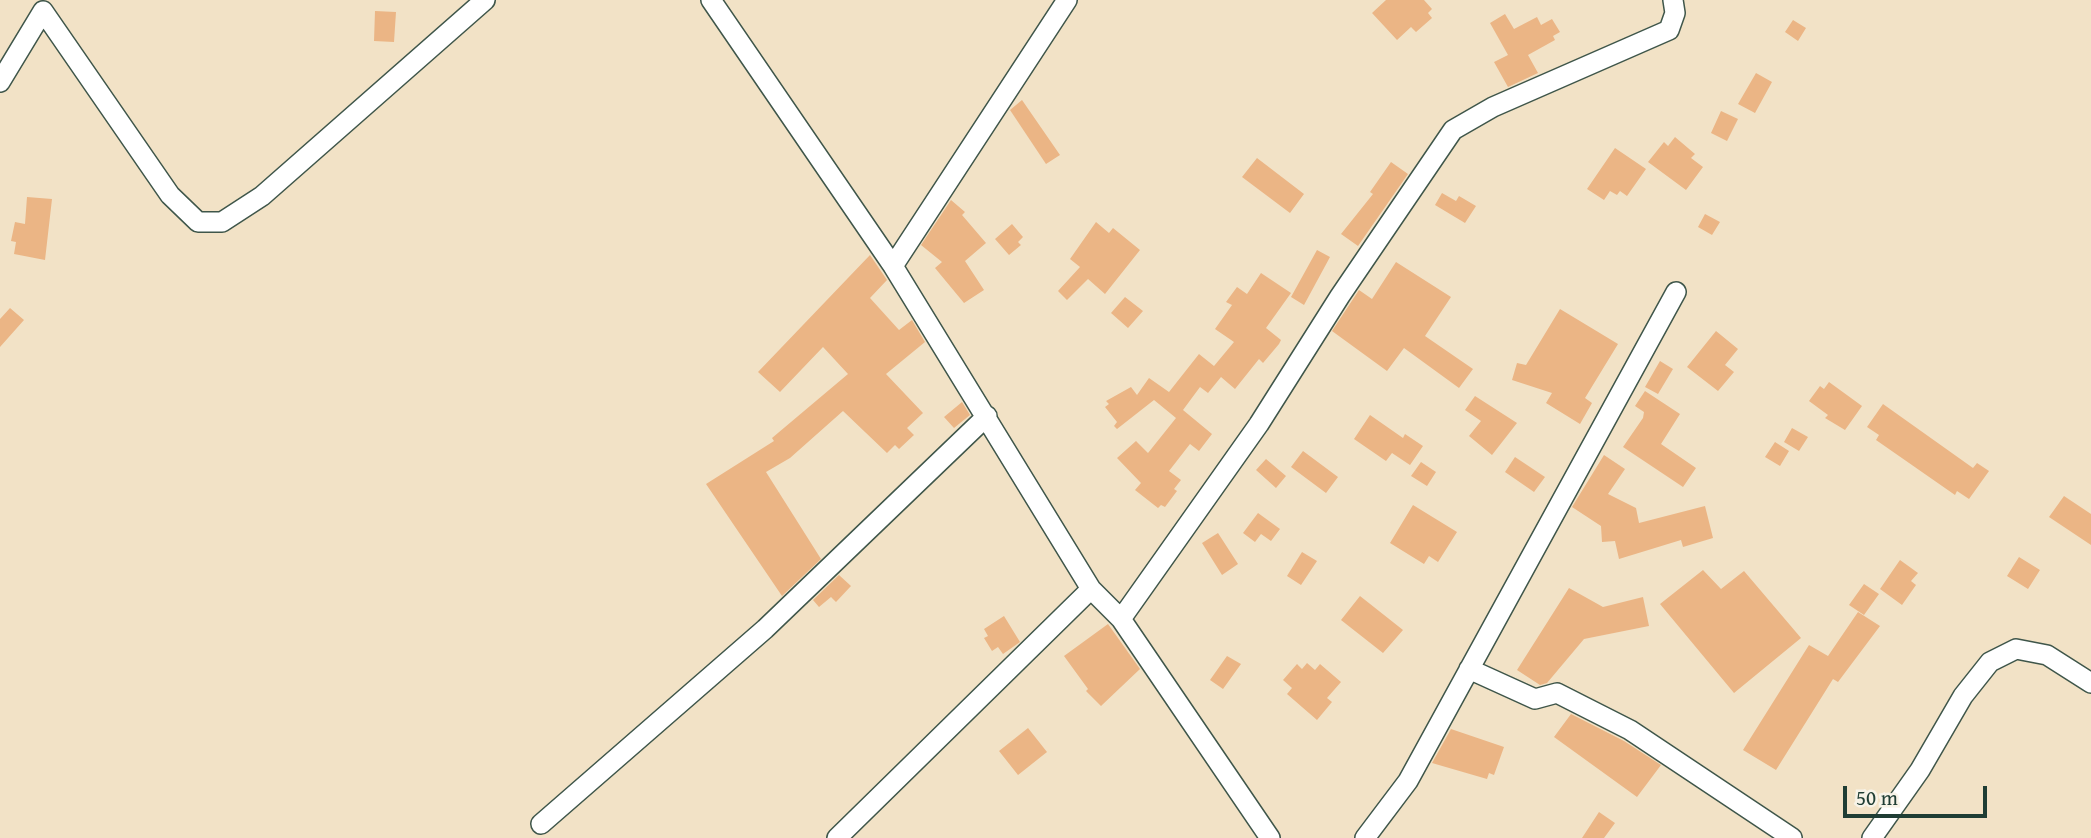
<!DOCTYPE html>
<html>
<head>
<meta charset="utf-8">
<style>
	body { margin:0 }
	#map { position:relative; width:2091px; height:838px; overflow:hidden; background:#f2e2c6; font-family:"Gentium Book Plus",serif }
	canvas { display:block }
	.scale { position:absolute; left:1843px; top:786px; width:144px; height:32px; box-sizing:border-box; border:4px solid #1f3d34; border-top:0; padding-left:9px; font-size:21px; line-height:24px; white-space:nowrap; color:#1f3d34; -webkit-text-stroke:5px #f7f3e8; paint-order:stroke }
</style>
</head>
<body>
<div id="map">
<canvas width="2091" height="838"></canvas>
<div class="scale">50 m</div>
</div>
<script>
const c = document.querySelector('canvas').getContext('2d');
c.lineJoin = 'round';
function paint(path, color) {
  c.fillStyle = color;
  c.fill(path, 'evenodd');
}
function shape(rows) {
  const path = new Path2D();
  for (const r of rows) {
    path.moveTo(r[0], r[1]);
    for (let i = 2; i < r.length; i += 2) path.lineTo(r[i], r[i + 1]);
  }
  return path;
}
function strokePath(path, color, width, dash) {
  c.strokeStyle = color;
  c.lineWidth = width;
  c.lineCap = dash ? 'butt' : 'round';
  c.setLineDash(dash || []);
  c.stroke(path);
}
paint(shape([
	[1386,0,1424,0,1432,9,1428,13,1432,18,1416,32,1411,27,1397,40,1372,13],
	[375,11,396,12,394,42,374,41],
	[1505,14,1514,29,1537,17,1541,25,1552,19,1560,32,1553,36,1555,40,1528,55,1538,73,1508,87,1494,62,1508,55,1490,23],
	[1793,20,1806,28,1798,41,1785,32],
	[1756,73,1772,82,1755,113,1738,104],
	[1022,100,1060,155,1046,164,1010,110],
	[1721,111,1738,119,1727,141,1711,133],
	[1675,137,1695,154,1691,158,1703,167,1686,190,1648,162,1664,142,1668,146],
	[1615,148,1646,169,1627,196,1620,191,1617,195,1610,191,1604,200,1587,189],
	[1257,158,1304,194,1290,213,1242,177],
	[1391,162,1408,174,1358,246,1341,234,1373,194,1370,192],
	[1442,193,1456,201,1459,196,1476,206,1465,223,1435,205],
	[27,197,52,199,45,260,14,254,16,242,11,241,15,222,25,224],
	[951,200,965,212,962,215,986,243,965,261,984,290,964,303,935,268,942,262,921,245],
	[1705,214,1720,222,1712,235,1698,227],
	[1096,222,1109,233,1113,228,1140,250,1105,294,1088,279,1067,300,1058,291,1080,267,1070,259],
	[1012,224,1023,237,1018,242,1021,245,1009,255,995,239],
	[1317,250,1330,257,1304,305,1291,297],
	[870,255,887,280,870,298,899,330,912,320,925,342,886,374,923,413,907,428,914,435,899,449,895,445,887,453,843,411,790,458,766,472,821,559,782,596,706,484,774,441,772,438,848,374,823,347,780,392,758,372],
	[1396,262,1451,297,1425,336,1473,369,1459,388,1404,348,1387,371,1332,331,1359,290,1372,299],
	[1261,273,1291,293,1266,328,1281,340,1279,344,1263,363,1259,359,1235,389,1221,377,1208,393,1200,387,1183,410,1212,434,1199,451,1190,444,1169,471,1181,480,1174,489,1177,491,1165,507,1161,505,1158,508,1135,490,1141,483,1117,458,1136,441,1148,453,1176,418,1154,400,1117,429,1114,426,1117,422,1105,407,1109,404,1106,401,1131,387,1137,395,1149,378,1169,392,1199,354,1214,366,1234,342,1215,329,1232,305,1226,302,1237,287,1247,294],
	[1125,297,1143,311,1128,328,1111,313],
	[10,308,24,320,0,347,0,319],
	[1560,309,1618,344,1585,398,1592,403,1580,424,1546,403,1552,393,1512,380,1517,363,1526,365],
	[1716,331,1738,349,1725,365,1734,372,1718,391,1687,367],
	[1660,361,1673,369,1658,394,1645,387],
	[1829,382,1862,406,1845,430,1825,418,1828,415,1809,401,1820,386,1824,389],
	[1645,391,1680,414,1661,444,1696,468,1683,487,1623,447,1643,418,1644,412,1635,406],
	[1475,396,1517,423,1492,455,1469,436,1481,421,1465,410],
	[962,402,970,415,954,428,944,417],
	[1883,404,1973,468,1977,463,1989,471,1969,499,1957,491,1955,495,1876,440,1879,435,1867,427],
	[1370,415,1403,438,1405,434,1423,446,1410,465,1392,453,1386,461,1354,439],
	[1792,428,1808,437,1799,451,1784,442],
	[1775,442,1789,451,1780,466,1765,457],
	[1303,451,1338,477,1326,493,1291,467],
	[1604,455,1625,469,1608,494,1636,508,1639,523,1705,506,1713,538,1683,547,1681,540,1619,559,1615,541,1602,542,1601,526,1572,507],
	[1515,457,1545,477,1534,492,1505,472],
	[1266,459,1286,476,1276,488,1256,470],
	[1421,462,1436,472,1427,486,1411,476],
	[2064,496,2091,514,2091,545,2049,517],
	[1413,505,1457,532,1438,562,1429,556,1424,564,1390,543],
	[1258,513,1280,529,1271,541,1261,534,1255,542,1243,533],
	[1218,533,1238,564,1222,575,1202,543],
	[1302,552,1317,561,1301,585,1287,576],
	[2019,557,2040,570,2028,589,2007,576],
	[1900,560,1918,573,1911,581,1916,585,1902,605,1880,589],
	[1703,570,1721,589,1744,571,1801,638,1734,693,1660,604],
	[839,575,851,586,836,602,831,597,819,607,813,600],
	[1864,584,1879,594,1864,615,1849,605],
	[1569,588,1603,607,1643,597,1649,626,1584,639,1547,683,1540,685,1517,670],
	[1360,596,1403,630,1383,653,1341,620],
	[1858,612,1880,626,1838,682,1833,679,1776,770,1743,750,1809,645,1828,656],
	[1004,616,1020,642,1003,654,998,647,992,651,984,638,988,636,984,629],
	[1108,624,1140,669,1101,706,1086,691,1088,689,1064,656],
	[1227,656,1241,664,1223,689,1210,680],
	[1307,663,1315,670,1320,664,1341,682,1327,698,1332,702,1317,720,1287,694,1292,688,1283,680,1297,664,1302,669],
	[1571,714,1624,741,1661,765,1637,797,1554,737],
	[1028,728,1047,752,1018,775,999,751],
	[1451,729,1504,747,1494,775,1489,773,1487,779,1432,763],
	[1599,812,1615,823,1604,838,1582,838]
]), '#ebb585');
const minor = shape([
	[711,0,893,266,1091,589,1121,619,1270,838],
	[0,82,43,11,170,195,198,222,222,222,262,196,485,0],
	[893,266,1067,0],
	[1121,619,1259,424,1340,296,1453,130,1493,107,1669,30,1675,13,1673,0],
	[1469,669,1535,699,1557,693,1630,730,1792,838],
	[541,824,765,629,987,416],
	[837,838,1091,589],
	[1365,838,1408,781,1676,292],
	[1872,838,1920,770,1963,696,1990,662,2016,649,2047,655,2091,683]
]);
strokePath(minor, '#3f564a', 22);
strokePath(minor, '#fff', 19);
</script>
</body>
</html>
